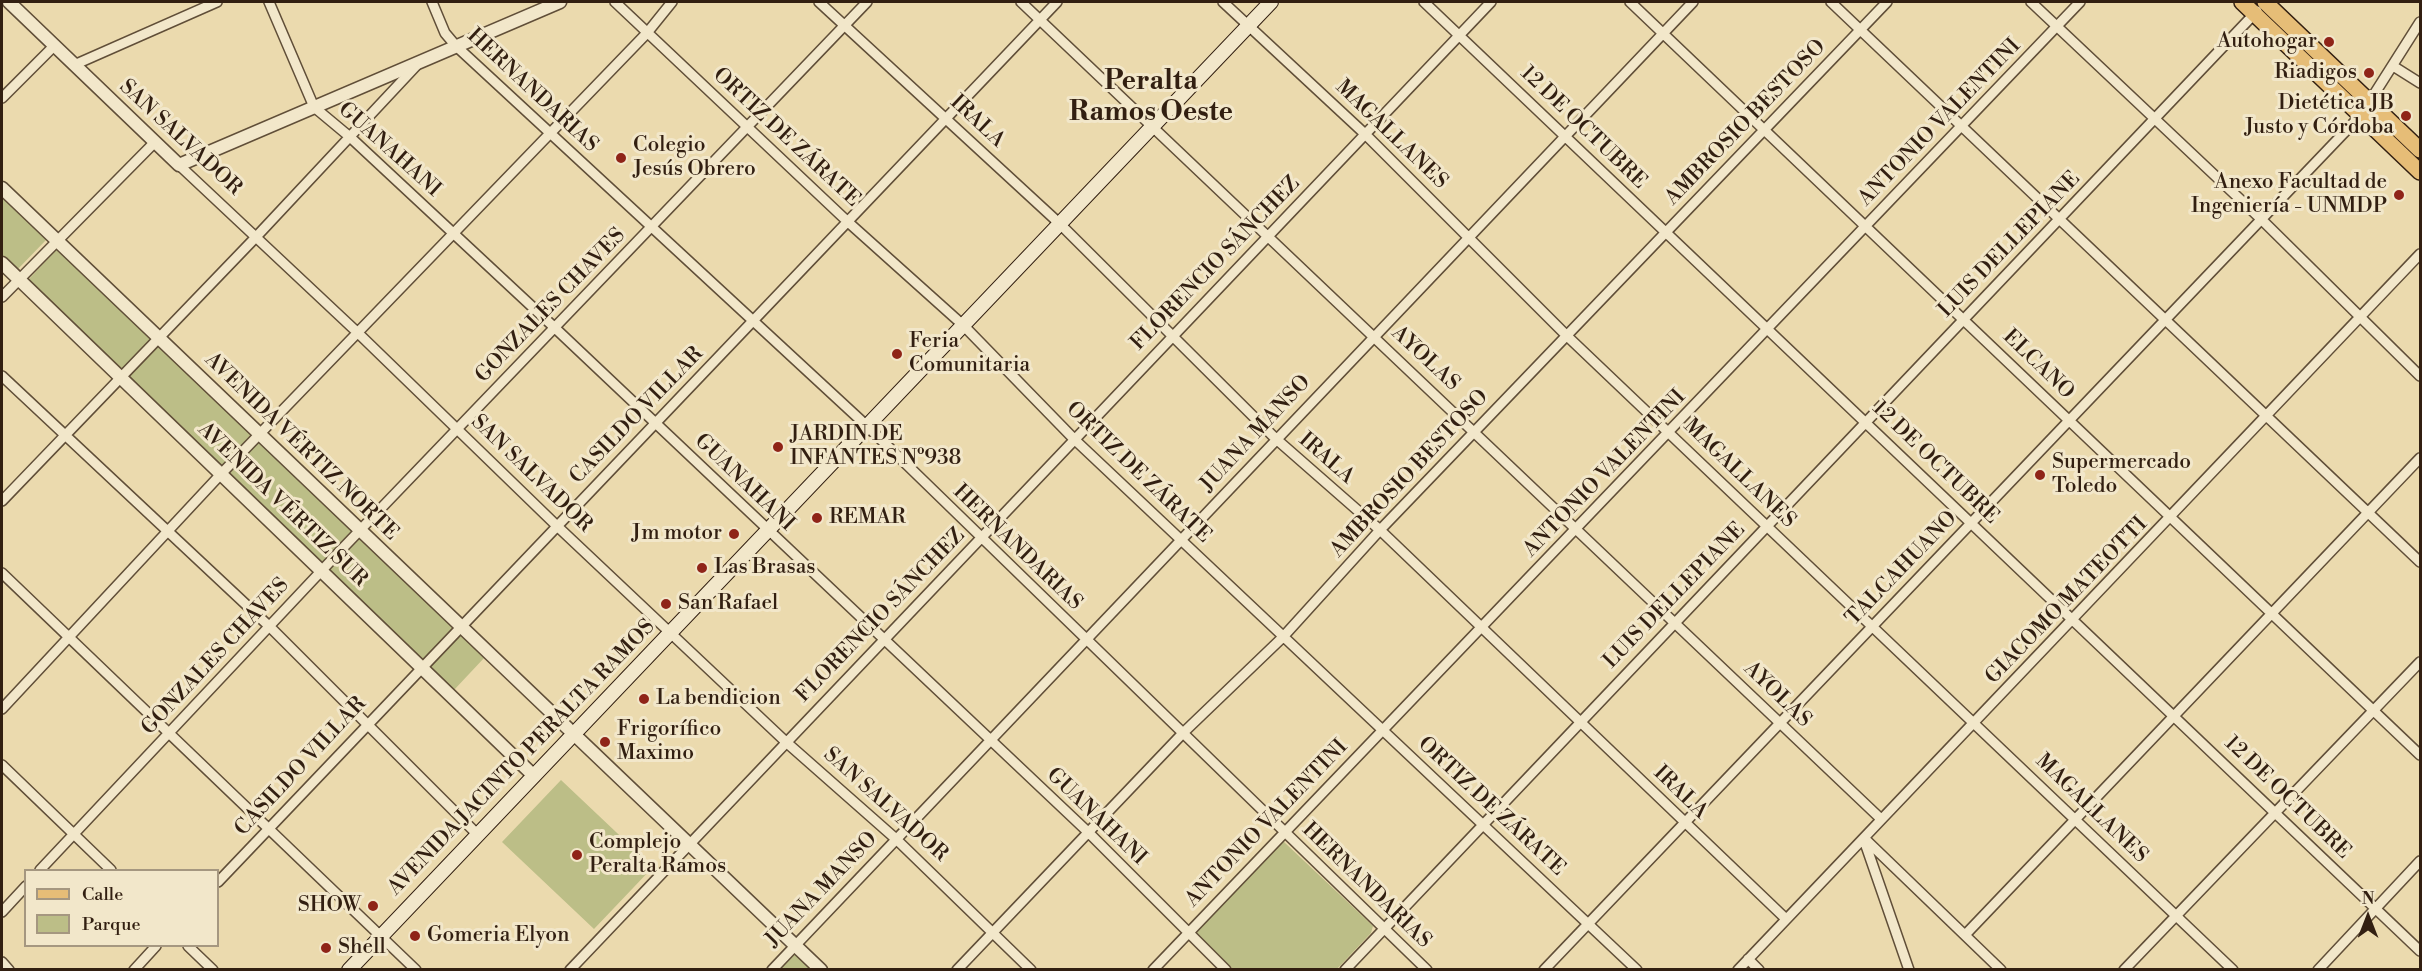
<!DOCTYPE html>
<html>
<head>
<meta charset="utf-8">
<style>
	body { margin:0 }
	#map { position:relative; width:2422px; height:971px; overflow:hidden; background:#ebdaae; font-family:"Libre Bodoni",serif }
	canvas { display:block }
	.frame { position:absolute; inset:0; border:3px solid #321f11; pointer-events:none }
	.legend { position:absolute; left:24px; top:869px; width:195px; height:78px; box-sizing:border-box; background:#f2e7ca; border:2px solid #a59780; margin:0; padding:8px 10px; list-style:none; font-size:18px; color:#321f11 }
	.legend li { display:flex; align-items:center; gap:12px; height:30px }
	.legend b { width:30px; border:2px solid #a59780 }
	.north { position:absolute; left:2338px; top:887px; width:60px; height:60px; -webkit-text-stroke:4px #f2e7ca; paint-order:stroke; rotate:0deg; font-size:16px; font-weight:700; line-height:24px; text-align:center; color:#321f11 }
	.north::after { content:''; display:block; margin:auto; width:21px; height:27px; background:#321f11; clip-path:polygon(50% 0,100% 100%,50% 72%,0 100%) }
</style>
</head>
<body>
<div id="map">
<canvas width="2422" height="971"></canvas>
<div class="frame"></div>
<ul class="legend">
<li><b style="height:8px;background:#e6bd77"></b>Calle</li>
<li><b style="height:16px;background:#bcbe87"></b>Parque</li>
</ul>
<div class="north">N</div>
</div>
<script>
const c = document.querySelector('canvas').getContext('2d');
c.lineJoin = 'round';
function paint(path, color) {
  c.fillStyle = color;
  c.fill(path, 'evenodd');
}
function shape(rows) {
  const path = new Path2D();
  for (const r of rows) {
    path.moveTo(r[0], r[1]);
    for (let i = 2; i < r.length; i += 2) path.lineTo(r[i], r[i + 1]);
  }
  return path;
}
function strokePath(path, color, width, dash) {
  c.strokeStyle = color;
  c.lineWidth = width;
  c.lineCap = dash ? 'butt' : 'round';
  c.setLineDash(dash || []);
  c.stroke(path);
}
function label(font, color, halo, rows, align = 'center') {
  c.font = font + ' "Libre Bodoni",serif';
  c.lineWidth = 6;
  c.setLineDash([]);
  c.textBaseline = 'middle';
  c.strokeStyle = halo;
  c.fillStyle = color;
  for (const [text, x, y, turn = 0] of rows) {
    c.save();
    c.translate(x, y);
    c.rotate((+turn || 0) * Math.PI / 180);
    c.textAlign = isNaN(turn) ? turn : align;
    if (halo) c.strokeText(text, 0, 0);
    c.fillText(text, 0, 0);
    c.restore();
  }
}
paint(shape([
	[2,195,47,239,16,271,2,256],
	[57,249,485,657,454,690,27,281],
	[561,780,653,867,594,929,502,842],
	[1283,841,1373,926,1371,933,1336,970,1233,969,1197,934,1196,930],
	[794,952,813,970,777,970]
]), '#bcbe87');
const minor = shape([
	[269,2,314,107,350,137,555,328,1089,833,1226,970],
	[432,2,445,33,456,46,868,427,1427,970],
	[615,2,848,222,964,326,1074,439,1637,970],
	[819,2,1060,224,1275,438,1380,530,1785,918],
	[1021,2,1881,819],
	[1223,2,1365,134,1566,335,2233,970],
	[1424,2,2420,951],
	[1630,2,2420,755],
	[1831,2,2420,562],
	[2031,2,2261,219,2420,376],
	[74,65,217,2],
	[2393,66,2420,83],
	[2,98,55,45],
	[179,165,358,333,557,526,786,742,896,839,1031,970],
	[2,297,155,142],
	[2,376,270,627,478,835],
	[2,501,256,237,416,66],
	[2,573,416,970],
	[2,709,221,474,647,33,672,2],
	[2,765,111,870],
	[1864,838,2001,970],
	[1864,840,1909,970],
	[40,870,341,550,867,2],
	[218,882,1057,2],
	[2,912,26,886],
	[1965,935,2420,458],
	[188,946,213,970],
	[1748,959,1759,970],
	[2,962,9,970],
	[134,970,156,946],
	[570,970,1491,2],
	[772,970,1693,2],
	[957,970,1184,732,1283,637,1380,530,1887,2],
	[1153,970,2080,2],
	[1345,970,2257,11],
	[1544,970,2361,115,2420,22],
	[1738,970,2420,254],
	[2124,970,2420,662],
	[2318,970,2420,861]
]);
const tertiary = shape([
	[9,2,179,165,560,2],
	[2,188,821,970],
	[2,263,534,776]
]);
const secondary = shape([
	[349,970,1271,2]
]);
const primary = shape([
	[2242,2,2420,172],
	[2265,2,2420,150]
]);
strokePath(minor, '#604e38', 12);
strokePath(tertiary, '#604e38', 15);
strokePath(secondary, '#321f11', 16);
strokePath(primary, '#321f11', 18);
strokePath(minor, '#f2e7ca', 9);
strokePath(tertiary, '#f2e7ca', 12);
strokePath(secondary, '#f2e7ca', 14);
strokePath(primary, '#e6bd77', 15);
for (const [x, y, r, color] of [
	[2329,42,6,"#8f2418"],
	[2369,73,6,"#8f2418"],
	[2406,116,6,"#8f2418"],
	[621,158,6,"#8f2418"],
	[2399,195,6,"#8f2418"],
	[897,354,6,"#8f2418"],
	[778,447,6,"#8f2418"],
	[2040,475,6,"#8f2418"],
	[817,518,6,"#8f2418"],
	[734,534,6,"#8f2418"],
	[702,568,6,"#8f2418"],
	[666,604,6,"#8f2418"],
	[644,699,6,"#8f2418"],
	[605,742,6,"#8f2418"],
	[577,855,6,"#8f2418"],
	[373,906,6,"#8f2418"],
	[415,936,6,"#8f2418"],
	[326,948,6,"#8f2418"]
]) {
  const dot = new Path2D();
  dot.arc(x, y, r, 0, 2 * Math.PI);
  c.fillStyle = color;
  c.fill(dot);
  strokePath(dot, '#f2e7ca', 2);
}
label('21px', '#321f11', '#f2e7ca', [
	["Autohogar",2317,42,"right"],
	["Riadigos",2357,73,"right"],
	["Dietética JB",2394,104,"right"],
	["Justo y Córdoba",2394,128,"right"],
	["Colegio",633,146],
	["Jesús Obrero",633,170],
	["Anexo Facultad de",2387,183,"right"],
	["Ingeniería - UNMDP",2387,207,"right"],
	["Feria",909,342],
	["Comunitaria",909,366],
	["JARDIN DE",790,435],
	["INFANTES Nº938",790,459],
	["Supermercado",2052,463],
	["Toledo",2052,487],
	["REMAR",829,518],
	["Jm motor",722,534,"right"],
	["Las Brasas",714,568],
	["San Rafael",678,604],
	["La bendicion",656,699],
	["Frigorífico",617,730],
	["Maximo",617,754],
	["Complejo",589,843],
	["Peralta Ramos",589,867],
	["SHOW",361,906,"right"],
	["Gomeria Elyon",427,936],
	["Shell",338,948]
], 'left');
label('21px', '#321f11', '#f2e7ca', [
	["HERNANDARIAS",532,91,43],
	["IRALA",977,122,43],
	["AMBROSIO BESTOSO",1746,123,-46],
	["ANTONIO VALENTINI",1940,123,-46],
	["12 DE OCTUBRE",1583,128,44],
	["MAGALLANES",1391,135,44],
	["SAN SALVADOR",180,138,43],
	["ORTIZ DE ZÁRATE",786,138,43],
	["GUANAHANI",389,150,42],
	["LUIS DELLEPIANE",2010,245,-46],
	["FLORENCIO SÁNCHEZ",1216,264,-46],
	["GONZALES CHAVES",551,306,-46],
	["AYOLAS",1425,359,43],
	["ELCANO",2038,365,44],
	["CASILDO VILLAR",637,416,-46],
	["JUANA MANSO",1256,434,-47],
	["AVENIDA VÉRTIZ NORTE",301,447,44],
	["IRALA",1326,459,41],
	["12 DE OCTUBRE",1935,463,44],
	["ORTIZ DE ZÁRATE",1138,473,44],
	["SAN SALVADOR",531,474,44],
	["AMBROSIO BESTOSO",1410,474,-47],
	["ANTONIO VALENTINI",1605,474,-46],
	["MAGALLANES",1739,474,44],
	["GUANAHANI",744,483,44],
	["AVENIDA VÉRTIZ SUR",282,505,44],
	["HERNANDARIAS",1017,548,44],
	["TALCAHUANO",1902,569,-46],
	["LUIS DELLEPIANE",1675,596,-46],
	["GIACOMO MATEOTTI",2067,601,-46],
	["FLORENCIO SÁNCHEZ",881,616,-46],
	["GONZALES CHAVES",216,657,-47],
	["AYOLAS",1777,695,44],
	["AVENIDA JACINTO PERALTA RAMOS",522,758,-46],
	["CASILDO VILLAR",301,767,-47],
	["IRALA",1680,793,44],
	["12 DE OCTUBRE",2287,798,44],
	["SAN SALVADOR",885,805,42],
	["ORTIZ DE ZÁRATE",1491,807,43],
	["MAGALLANES",2091,809,44],
	["GUANAHANI",1096,817,44],
	["ANTONIO VALENTINI",1267,824,-46],
	["HERNANDARIAS",1366,886,44],
	["JUANA MANSO",822,890,-46]
]);
label('bold 27px', '#321f11', '#f2e7ca', [
	["Peralta",1151,83],
	["Ramos Oeste",1151,114]
]);
</script>
</body>
</html>
